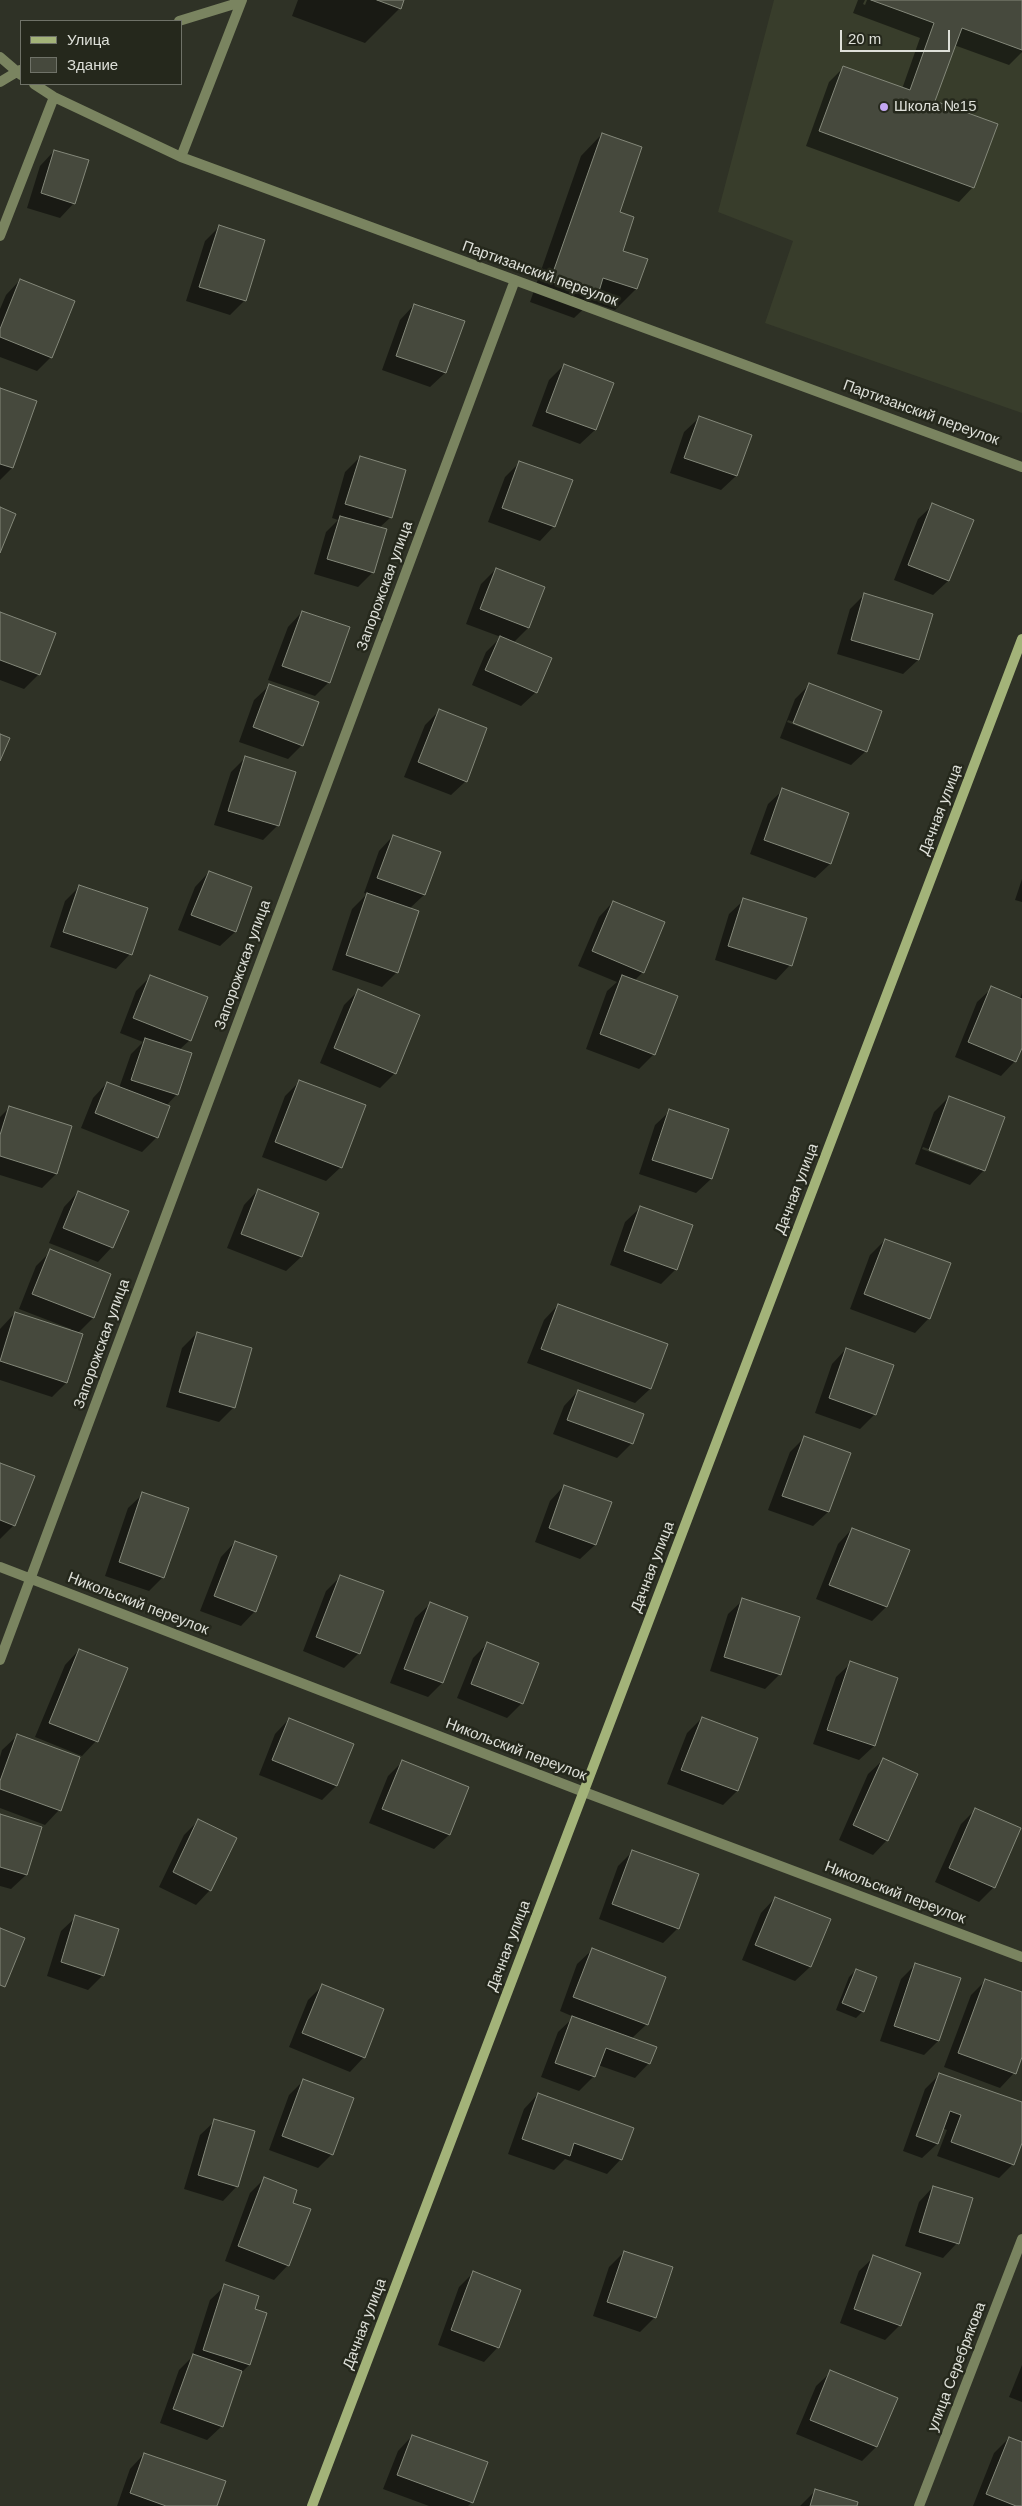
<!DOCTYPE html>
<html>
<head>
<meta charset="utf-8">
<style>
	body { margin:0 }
	#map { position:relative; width:1022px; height:2506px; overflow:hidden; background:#2f3226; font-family:Helvetica,sans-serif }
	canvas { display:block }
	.legend { position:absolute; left:20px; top:20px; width:162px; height:65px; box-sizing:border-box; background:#25281c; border:1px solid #6f7268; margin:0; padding:6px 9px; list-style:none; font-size:15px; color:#dee0d9 }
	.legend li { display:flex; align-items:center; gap:10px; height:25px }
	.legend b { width:25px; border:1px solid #6f7268 }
	.scale { position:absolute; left:840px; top:30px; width:110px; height:22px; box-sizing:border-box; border:2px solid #dee0d9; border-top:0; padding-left:6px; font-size:15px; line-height:18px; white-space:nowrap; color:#dee0d9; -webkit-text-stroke:4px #25281c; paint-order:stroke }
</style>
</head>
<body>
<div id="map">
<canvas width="1022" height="2506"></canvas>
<ul class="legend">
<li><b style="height:6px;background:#a3b379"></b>Улица</li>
<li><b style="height:14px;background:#46493d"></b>Здание</li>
</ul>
<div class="scale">20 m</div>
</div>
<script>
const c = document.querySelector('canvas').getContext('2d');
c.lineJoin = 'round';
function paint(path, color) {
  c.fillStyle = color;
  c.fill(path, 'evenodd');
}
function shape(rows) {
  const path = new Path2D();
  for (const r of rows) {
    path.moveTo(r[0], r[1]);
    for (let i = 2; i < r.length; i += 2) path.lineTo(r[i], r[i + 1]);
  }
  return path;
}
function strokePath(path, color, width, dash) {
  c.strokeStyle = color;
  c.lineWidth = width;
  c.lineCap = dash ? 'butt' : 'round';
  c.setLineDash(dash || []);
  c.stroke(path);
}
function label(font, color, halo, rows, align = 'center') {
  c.font = font + ' Helvetica,sans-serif';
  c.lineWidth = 5;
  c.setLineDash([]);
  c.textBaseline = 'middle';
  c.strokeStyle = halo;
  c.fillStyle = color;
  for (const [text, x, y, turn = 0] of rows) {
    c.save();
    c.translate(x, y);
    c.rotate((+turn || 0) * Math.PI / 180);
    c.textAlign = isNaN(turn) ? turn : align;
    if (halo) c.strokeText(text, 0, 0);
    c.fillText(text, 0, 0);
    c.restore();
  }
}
paint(shape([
	[774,0,1022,0,1022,413,765,323,793,241,718,212]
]), '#383d2b');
paint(shape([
	[298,0,403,0,400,8,365,43,292,16],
	[858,0,865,0,863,4,865,5,867,0,1022,0,1022,52,1009,65,954,45,934,102,973,187,959,202,806,146,829,82,844,67,902,89,920,38,853,13],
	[602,134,618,213,621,252,636,289,615,310,591,302,574,318,530,302,581,156],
	[54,151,74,203,60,218,27,208,40,166],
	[219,227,244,301,230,315,186,301,205,241],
	[20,280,51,357,37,371,0,357,0,309,6,295],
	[414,305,463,322,445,373,430,387,382,370,400,320],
	[564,365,612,383,595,430,580,444,532,426,549,380],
	[0,390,12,468,0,480],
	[699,418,736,476,721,490,670,473,684,432],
	[360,457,391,517,379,528,373,572,358,587,314,574,326,532,338,520,332,518,345,472],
	[520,462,554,526,540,541,488,522,505,477],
	[933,505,972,521,948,581,933,595,894,580,918,519],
	[496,569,528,628,513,643,536,692,521,706,472,685,486,652,501,637,466,624,481,584],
	[864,595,918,660,903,674,837,654,850,609],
	[302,612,329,682,315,696,268,680,288,627],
	[0,613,39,674,24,689,0,680],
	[809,685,866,751,851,765,780,738,795,699],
	[788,720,860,747,860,750,787,722],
	[269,686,302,745,288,759,239,742,254,700],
	[439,711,466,781,451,795,404,777,425,725],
	[245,758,278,825,263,840,214,825,231,772],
	[783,790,848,814,830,864,815,878,750,854,768,804],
	[393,836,439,853,424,895,409,909,397,972,382,987,332,970,352,909,367,894,364,893,379,851],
	[209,872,251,888,235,932,220,946,178,930,195,887],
	[1022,879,1022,902,1015,900],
	[80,886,130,954,116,969,50,947,65,901],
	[744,900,790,965,776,980,715,960,729,914],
	[613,902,643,972,634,981,654,1054,639,1069,586,1049,607,991,617,982,578,966,599,917],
	[151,976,190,1040,179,1050,177,1094,166,1106,157,1137,142,1152,81,1128,93,1098,107,1083,119,1088,131,1054,143,1042,120,1033,136,991],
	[992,988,1020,999,1022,993,1022,1044,1015,1061,1001,1076,955,1057,977,1002],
	[358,991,395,1073,380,1088,320,1063,344,1005],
	[299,1082,341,1167,326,1181,262,1157,285,1096],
	[949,1097,984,1170,970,1185,915,1164,934,1112],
	[923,1147,978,1167,978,1170,922,1149],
	[9,1108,56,1174,42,1188,0,1175,0,1117],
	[670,1111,711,1179,696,1193,639,1174,655,1125],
	[258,1190,317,1213,301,1257,286,1271,227,1248,244,1205],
	[78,1192,112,1247,98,1262,49,1243,64,1207],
	[640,1208,676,1269,661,1284,610,1265,625,1222],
	[885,1240,929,1318,915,1333,850,1309,870,1255],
	[51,1251,109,1274,93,1318,77,1334,66,1383,52,1397,0,1380,0,1329,15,1313,70,1331,71,1329,19,1309,36,1266],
	[558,1305,666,1345,650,1389,635,1403,527,1363,544,1320],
	[197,1333,234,1407,219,1422,166,1407,182,1348],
	[846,1349,875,1414,860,1429,815,1413,832,1364],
	[578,1391,632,1443,617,1458,553,1434,564,1406],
	[805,1437,850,1454,828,1512,813,1526,768,1510,790,1452],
	[0,1464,14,1525,0,1539],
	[564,1486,595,1545,580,1559,535,1542,550,1501],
	[143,1494,163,1577,149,1591,105,1576,128,1508],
	[852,1529,886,1607,872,1621,816,1599,838,1544],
	[235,1542,255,1611,241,1626,200,1611,221,1557],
	[341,1576,359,1653,344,1668,303,1651,326,1591],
	[743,1600,780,1674,765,1689,710,1671,728,1614],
	[430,1604,467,1618,442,1683,428,1697,390,1683,415,1618],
	[487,1644,522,1703,507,1718,457,1698,473,1658],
	[79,1650,126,1669,96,1741,82,1756,35,1737,65,1665],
	[851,1663,897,1679,874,1746,859,1760,813,1744,836,1677],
	[702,1718,737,1791,723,1805,667,1784,687,1733],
	[289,1719,336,1786,322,1800,259,1775,275,1734],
	[17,1736,59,1810,45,1825,0,1808,0,1757,2,1750],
	[883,1760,887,1840,873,1855,839,1840,868,1774],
	[402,1762,467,1788,449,1835,434,1849,369,1823,388,1776],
	[975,1810,994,1887,979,1902,935,1882,961,1824],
	[0,1815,40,1827,26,1875,11,1889,0,1886],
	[198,1821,210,1890,196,1905,159,1887,184,1835],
	[632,1852,678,1928,663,1943,599,1919,618,1866],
	[775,1898,829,1919,810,1967,795,1981,742,1960,761,1913],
	[76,1917,103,1975,88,1990,47,1976,61,1931],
	[592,1950,647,2024,631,2039,649,2063,635,2078,598,2065,594,2076,579,2091,541,2077,558,2032,574,2017,560,2011,577,1964],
	[916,1964,938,2041,924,2055,880,2041,901,1979],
	[856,1970,863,2011,856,2018,836,2010,849,1977],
	[986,1980,1022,1993,1022,2053,1014,2073,1000,2088,944,2067,971,1995],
	[322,1986,364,2057,350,2072,289,2047,308,2000],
	[940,2074,1022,2104,1022,2140,1013,2164,999,2178,937,2156,947,2130,942,2128,937,2144,922,2158,903,2151,925,2089],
	[303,2081,332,2154,318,2168,269,2150,289,2095],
	[538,2094,621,2159,607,2174,565,2159,554,2170,508,2154,524,2109],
	[215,2121,237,2186,223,2201,184,2189,200,2135],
	[264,2179,291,2203,288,2265,274,2280,225,2261,250,2193],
	[933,2187,957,2243,943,2258,905,2246,919,2202],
	[624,2252,655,2317,640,2332,593,2316,609,2267],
	[874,2257,900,2325,885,2340,840,2323,859,2271],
	[473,2273,498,2347,484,2362,438,2345,459,2287],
	[225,2286,253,2310,266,2314,249,2365,240,2374,222,2426,207,2440,160,2423,179,2370,192,2357,210,2300],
	[1022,2365,1022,2402,1009,2397],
	[831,2372,876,2447,862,2461,796,2434,816,2386],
	[412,2436,472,2502,468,2506,429,2506,383,2489,398,2451],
	[1009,2438,1022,2443,1022,2506,973,2506,994,2453],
	[144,2454,216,2506,117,2506,130,2469],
	[815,2491,855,2506,800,2506]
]), '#0007');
const building = shape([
	[377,0,404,0,401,9,377,0],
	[871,0,1022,0,1022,50,962,28,935,101,998,124,974,188,819,131,843,66,910,90,934,23,871,0],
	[602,133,642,147,620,212,634,217,623,251,648,259,637,289,603,278,597,298,550,281,602,133],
	[54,150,89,160,75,204,41,193,54,150],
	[219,225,265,240,246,301,199,287,219,225],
	[20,279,75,301,52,358,0,337,0,329,20,279],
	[414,304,465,321,446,373,396,356,414,304],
	[564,364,614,383,596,430,546,412,564,364],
	[0,388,37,401,13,468,0,464,0,388],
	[699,416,752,435,737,476,684,458,699,416],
	[360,456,406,470,392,518,345,504,360,456],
	[519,461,573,480,555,527,502,508,519,461],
	[932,503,974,520,949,581,908,565,932,503],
	[0,507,16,514,0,553,0,507],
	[340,516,387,529,374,573,327,559,340,516],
	[496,568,545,587,529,628,480,609,496,568],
	[864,593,933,614,919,660,851,640,864,593],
	[302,611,350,627,330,683,282,666,302,611],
	[0,612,56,633,40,675,0,660,0,612],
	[500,636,552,658,537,693,485,670,500,636],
	[809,683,882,711,867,752,793,723,809,683],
	[269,684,319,702,303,746,253,727,269,684],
	[439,709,487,728,467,782,418,762,439,709],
	[0,734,10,738,0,761,0,734],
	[245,756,296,772,279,826,228,811,245,756],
	[782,788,849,813,831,864,764,840,782,788],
	[393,835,441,852,425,895,377,878,393,835],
	[209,871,252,887,236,932,191,915,209,871],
	[79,885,148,908,132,955,63,932,79,885],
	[367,893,419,911,398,973,346,955,367,893],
	[743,898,807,918,792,966,728,946,743,898],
	[613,901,665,922,644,973,592,951,613,901],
	[150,975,208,997,191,1041,133,1018,150,975],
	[622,975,678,996,655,1055,600,1034,622,975],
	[991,986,1022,999,1022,1048,1016,1062,968,1042,991,986],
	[358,989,420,1015,396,1074,334,1048,358,989],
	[145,1038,192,1053,178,1095,131,1080,145,1038],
	[299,1080,366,1105,342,1168,275,1142,299,1080],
	[107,1082,170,1106,158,1138,95,1113,107,1082],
	[949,1096,1005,1117,985,1171,929,1150,949,1096],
	[9,1106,72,1126,57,1174,0,1156,0,1135,9,1106],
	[669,1109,729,1129,712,1179,652,1160,669,1109],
	[258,1189,319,1213,302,1257,241,1234,258,1189],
	[78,1191,129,1211,113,1248,63,1228,78,1191],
	[640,1206,693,1225,677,1270,624,1251,640,1206],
	[885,1239,951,1263,930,1319,864,1294,885,1239],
	[50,1249,111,1274,94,1318,32,1294,50,1249],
	[558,1304,668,1344,651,1389,541,1349,558,1304],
	[15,1312,83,1334,67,1383,0,1361,15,1312],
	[197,1332,252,1348,235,1408,179,1392,197,1332],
	[846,1348,894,1365,876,1415,829,1398,846,1348],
	[578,1390,644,1414,633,1444,567,1420,578,1390],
	[804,1436,851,1453,829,1512,782,1496,804,1436],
	[0,1463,35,1476,15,1526,0,1520,0,1463],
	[564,1485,612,1502,596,1545,549,1528,564,1485],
	[142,1492,189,1508,164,1578,119,1562,142,1492],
	[852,1528,910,1550,887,1607,829,1585,852,1528],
	[235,1541,277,1556,256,1612,214,1596,235,1541],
	[340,1575,384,1591,360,1654,316,1637,340,1575],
	[742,1598,800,1617,781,1675,724,1657,742,1598],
	[430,1602,468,1617,443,1683,404,1669,430,1602],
	[487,1642,539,1663,523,1704,471,1684,487,1642],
	[79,1649,128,1668,98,1742,49,1723,79,1649],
	[850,1661,898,1678,875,1746,827,1730,850,1661],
	[702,1717,758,1738,738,1791,681,1770,702,1717],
	[289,1718,354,1744,337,1786,272,1760,289,1718],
	[17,1734,80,1757,61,1811,0,1789,0,1781,17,1734],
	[883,1758,918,1774,888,1841,853,1825,883,1758],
	[402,1760,469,1787,450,1835,382,1809,402,1760],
	[975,1808,1021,1828,995,1888,949,1868,975,1808],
	[0,1814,42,1827,27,1875,0,1867,0,1814],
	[198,1819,237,1838,211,1891,173,1872,198,1819],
	[632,1850,699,1874,679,1929,612,1904,632,1850],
	[775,1897,831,1919,811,1967,755,1945,775,1897],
	[75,1915,119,1929,104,1976,61,1962,75,1915],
	[0,1928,25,1938,5,1987,0,1985,0,1928],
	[592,1948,666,1977,648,2025,573,1997,592,1948],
	[915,1963,961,1978,939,2041,894,2026,915,1963],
	[856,1969,877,1977,864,2012,842,2003,856,1969],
	[985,1979,1022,1992,1022,2057,1016,2074,958,2053,985,1979],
	[322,1984,384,2009,365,2058,302,2033,322,1984],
	[572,2016,657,2047,650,2064,606,2048,595,2077,555,2063,572,2016],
	[939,2073,1022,2102,1022,2143,1014,2165,951,2142,961,2115,950,2111,938,2144,916,2136,939,2073],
	[303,2079,354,2098,333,2155,282,2136,303,2079],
	[538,2093,634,2128,622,2160,574,2143,570,2156,522,2139,538,2093],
	[214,2119,255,2131,238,2187,198,2175,214,2119],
	[264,2177,297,2190,293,2203,311,2209,289,2266,238,2246,264,2177],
	[933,2186,973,2198,959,2244,919,2232,933,2186],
	[624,2251,673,2267,656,2318,607,2302,624,2251],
	[873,2255,921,2273,901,2326,854,2309,873,2255],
	[473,2271,521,2290,499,2348,451,2330,473,2271],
	[224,2284,259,2296,255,2309,267,2313,250,2365,203,2350,224,2284],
	[193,2354,242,2371,223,2427,173,2409,193,2354],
	[830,2370,898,2398,877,2447,810,2420,830,2370],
	[412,2435,488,2462,473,2503,397,2475,412,2435],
	[1009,2437,1022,2442,1022,2506,1016,2506,986,2494,1009,2437],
	[144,2453,226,2481,217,2506,166,2506,130,2493,144,2453],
	[815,2489,858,2502,857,2506,810,2506,815,2489]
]);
paint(building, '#46493d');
strokePath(building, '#84887a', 1);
strokePath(shape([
	[179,21,241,2],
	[0,57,21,75],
	[0,82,20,70],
	[34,84,54,97,181,157,1022,467],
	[181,157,242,0],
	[0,236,54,97],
	[0,1567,584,1792,1022,1957],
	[0,1660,515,280],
	[919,2506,1022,2239]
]), '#7a8460', 10);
strokePath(shape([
	[312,2506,1022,639]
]), '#a3b379', 10);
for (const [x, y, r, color] of [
	[884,107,5,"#c3a7f2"]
]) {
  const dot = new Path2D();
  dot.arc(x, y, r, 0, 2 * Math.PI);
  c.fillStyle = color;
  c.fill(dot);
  strokePath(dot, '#25281c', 2);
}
label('15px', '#dee0d9', '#25281c', [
	["Школа №15",894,107]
], 'left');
label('15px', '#dee0d9', '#25281c', [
	["Партизанский переулок",540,274,20],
	["Партизанский переулок",921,413,20],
	["Запорожская улица",385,586,-70],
	["Дачная улица",941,810,-69],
	["Запорожская улица",243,965,-70],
	["Дачная улица",797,1189,-69],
	["Запорожская улица",102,1344,-70],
	["Дачная улица",653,1567,-69],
	["Никольский переулок",138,1604,21],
	["Никольский переулок",516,1750,21],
	["Никольский переулок",895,1893,21],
	["Дачная улица",509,1946,-69],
	["Дачная улица",365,2324,-69],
	["улица Серебрякова",957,2367,-69]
]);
</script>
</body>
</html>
